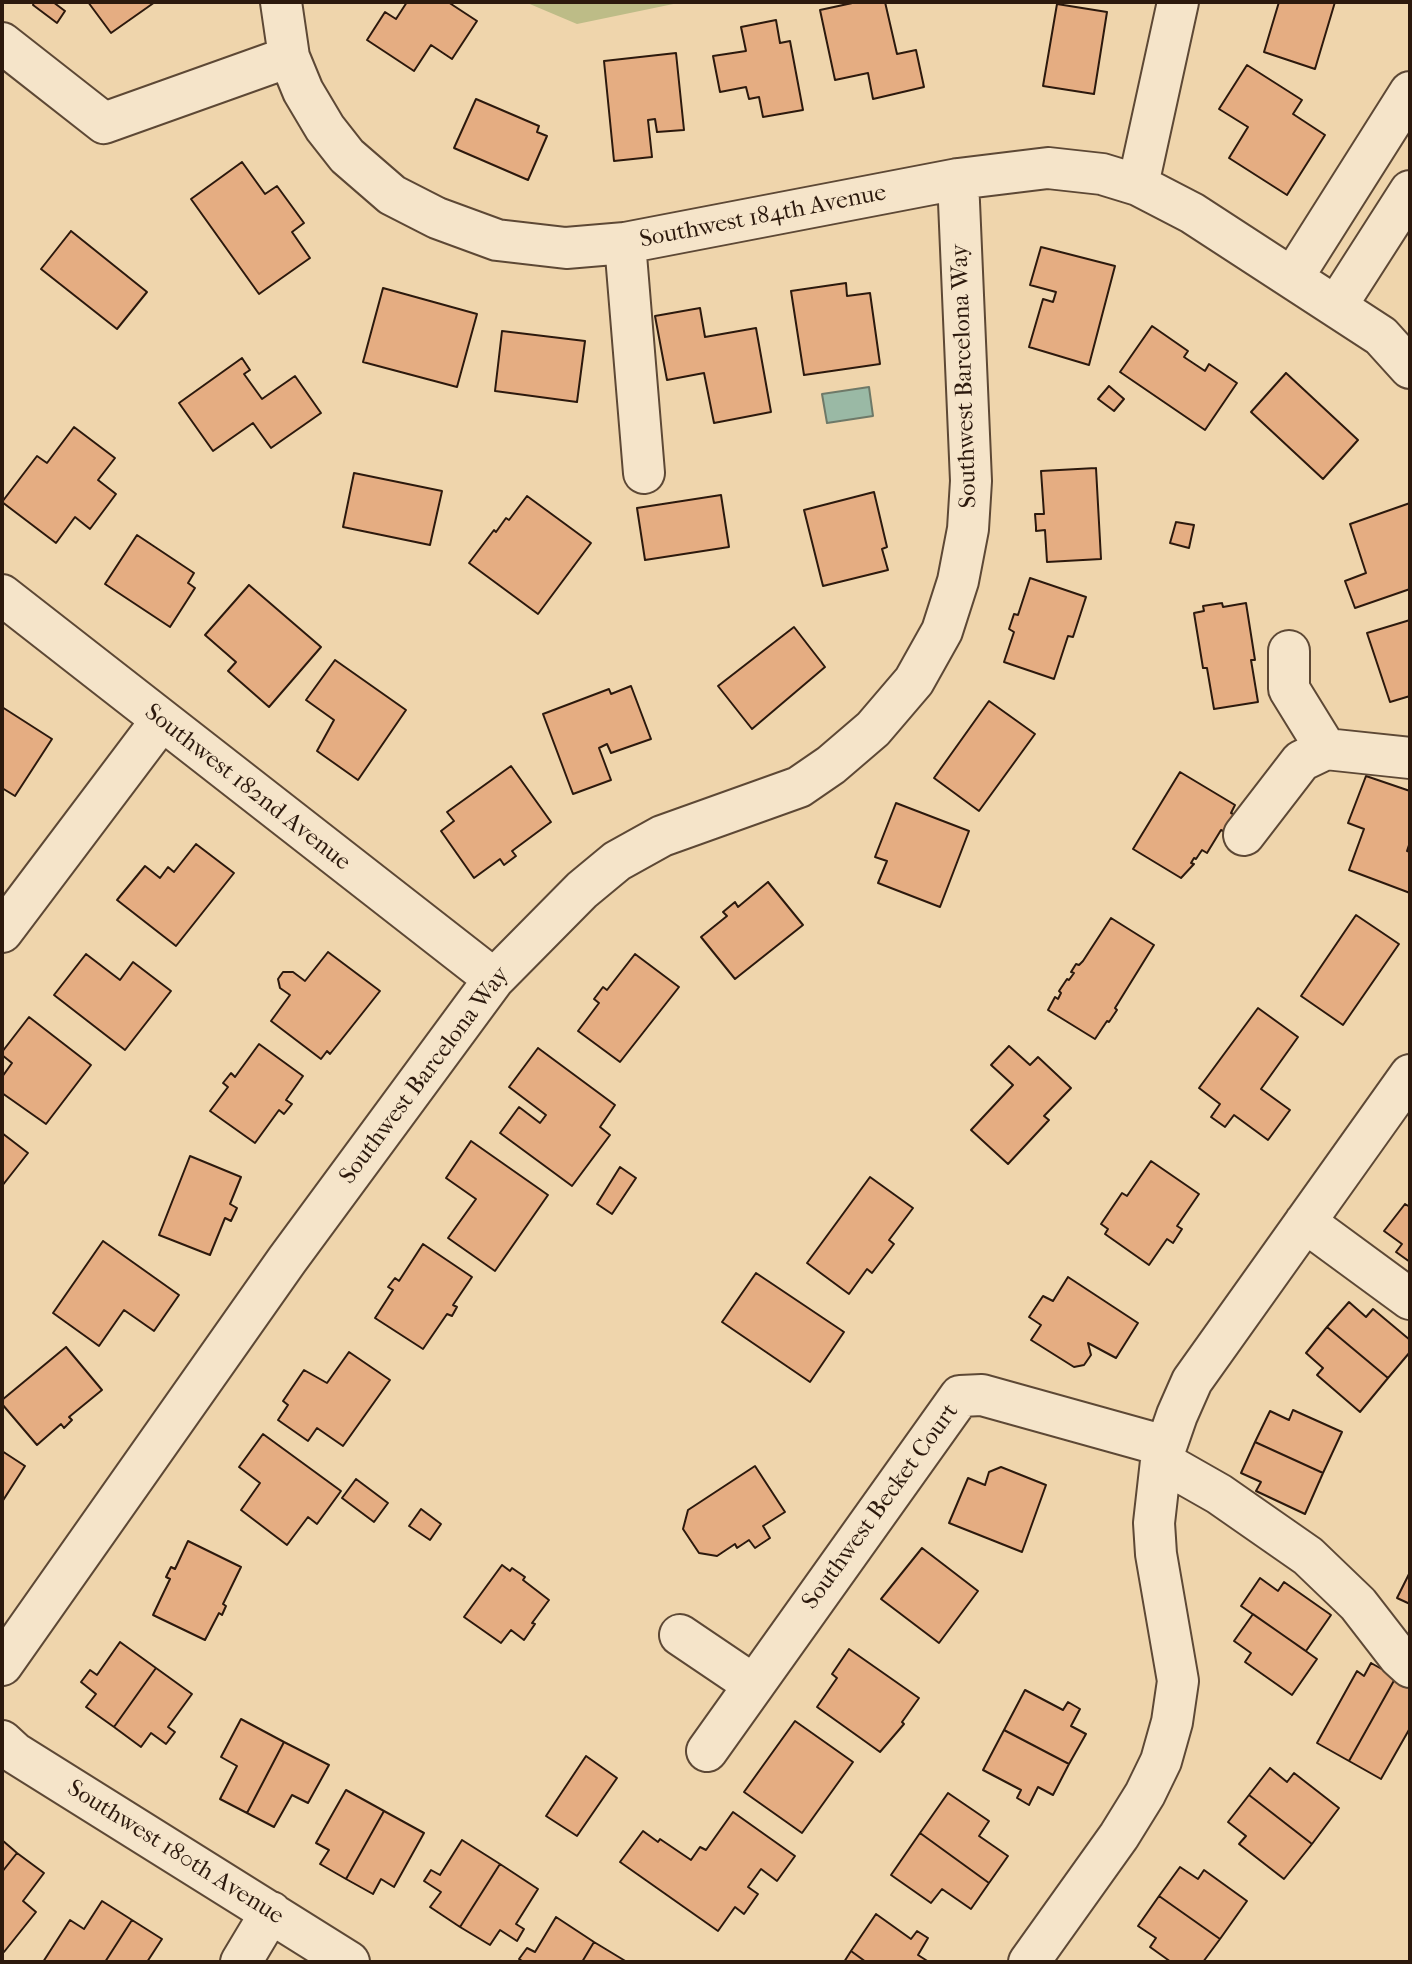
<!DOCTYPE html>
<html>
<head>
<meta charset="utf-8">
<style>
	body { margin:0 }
	#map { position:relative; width:1412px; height:1964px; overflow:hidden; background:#efd5ac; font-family:"IM FELL French Canon",serif }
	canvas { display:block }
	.frame { position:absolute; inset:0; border:4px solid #2c190d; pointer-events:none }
</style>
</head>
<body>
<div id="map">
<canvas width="1412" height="1964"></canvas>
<div class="frame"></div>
</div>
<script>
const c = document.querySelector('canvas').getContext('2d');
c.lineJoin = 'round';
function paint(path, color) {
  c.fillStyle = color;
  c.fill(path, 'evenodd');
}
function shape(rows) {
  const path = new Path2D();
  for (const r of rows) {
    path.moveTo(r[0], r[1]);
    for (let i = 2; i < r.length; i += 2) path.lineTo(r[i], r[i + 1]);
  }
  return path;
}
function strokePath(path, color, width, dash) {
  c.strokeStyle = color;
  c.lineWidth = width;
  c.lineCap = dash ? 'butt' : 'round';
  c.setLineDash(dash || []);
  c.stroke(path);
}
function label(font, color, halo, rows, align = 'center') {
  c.font = font + ' "IM FELL French Canon",serif';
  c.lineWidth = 8;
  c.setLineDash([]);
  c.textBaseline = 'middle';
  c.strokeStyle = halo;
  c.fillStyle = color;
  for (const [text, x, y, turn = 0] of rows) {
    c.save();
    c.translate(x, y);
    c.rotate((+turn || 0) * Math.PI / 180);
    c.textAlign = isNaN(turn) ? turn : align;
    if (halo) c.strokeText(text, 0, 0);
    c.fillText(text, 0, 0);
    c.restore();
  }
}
paint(shape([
	[525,2,683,2,577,24]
]), '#bdbc87');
const water = shape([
	[869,387,873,416,827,423,822,394,869,387]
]);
paint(water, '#9ab9a5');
strokePath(water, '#6e7968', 2);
const building = shape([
	[34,2,53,2,65,11,57,23,33,5,34,2],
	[88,2,155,2,111,33,88,2],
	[407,2,448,2,477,21,452,59,431,45,414,71,367,40,385,12,396,19,407,2],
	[857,2,885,2,897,54,916,50,924,87,873,99,868,73,835,80,820,10,857,2],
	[1279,2,1335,2,1315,69,1264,52,1279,2],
	[1057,4,1107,12,1094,94,1043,86,1057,4],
	[776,20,780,43,790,41,803,110,763,117,759,97,749,99,746,87,720,92,713,56,746,51,741,27,776,20],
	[676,53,684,130,657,132,655,119,648,120,652,157,614,161,604,61,676,53],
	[1247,65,1302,100,1293,114,1325,135,1287,195,1229,158,1248,127,1219,109,1247,65],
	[476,99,539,126,537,132,547,136,528,180,454,148,476,99],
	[242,162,265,194,277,186,304,223,292,232,310,258,259,294,191,199,242,162],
	[71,231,147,292,117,329,41,269,71,231],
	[1041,247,1115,266,1089,365,1029,347,1043,299,1053,302,1056,292,1030,285,1041,247],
	[846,283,847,296,870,293,880,364,804,375,791,291,846,283],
	[383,288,477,314,457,387,363,362,383,288],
	[700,308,705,337,756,328,771,412,714,423,704,373,667,380,655,316,700,308],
	[1152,326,1188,351,1184,357,1205,371,1209,364,1237,383,1205,430,1120,372,1152,326],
	[502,331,585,341,577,402,495,391,502,331],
	[242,358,250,370,244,374,262,399,295,376,321,413,271,448,253,423,213,451,179,403,242,358],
	[1286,373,1358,440,1323,479,1251,412,1286,373],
	[1109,386,1124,399,1114,411,1098,399,1109,386],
	[74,427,115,458,98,480,116,494,90,529,75,517,56,543,2,502,37,456,47,463,74,427],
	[1096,468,1101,559,1047,562,1045,530,1036,531,1036,527,1035,514,1044,514,1041,471,1096,468],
	[354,473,442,491,430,545,343,527,354,473],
	[874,492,887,547,882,549,888,570,823,586,804,510,874,492],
	[721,495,729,547,645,560,637,508,721,495],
	[527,496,591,543,538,614,469,563,494,530,496,532,506,518,509,520,527,496],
	[1410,503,1410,589,1355,608,1345,581,1366,573,1350,524,1410,503],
	[1176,522,1194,525,1189,548,1170,543,1176,522],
	[137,535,194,573,188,583,195,588,170,627,105,584,137,535],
	[1030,578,1086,597,1073,637,1068,636,1054,679,1004,662,1014,632,1009,629,1014,614,1018,615,1030,578],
	[249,585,321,647,269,707,228,671,236,662,205,635,249,585],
	[1222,603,1223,607,1246,603,1255,660,1251,660,1258,702,1214,709,1207,668,1203,668,1194,613,1204,611,1203,606,1222,603],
	[1410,620,1410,696,1390,702,1367,633,1410,620],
	[794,627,825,667,752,729,718,686,794,627],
	[335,660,406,710,358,780,317,751,334,720,306,700,335,660],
	[631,686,651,739,611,753,607,744,599,748,611,780,573,794,543,714,609,689,611,694,631,686],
	[989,701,1035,734,979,811,934,778,989,701],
	[2,707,52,739,15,796,2,788,2,707],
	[511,766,551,822,512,851,516,856,504,865,500,859,474,878,441,831,454,821,447,812,511,766],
	[1180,772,1235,805,1231,813,1235,815,1225,832,1221,830,1207,853,1202,850,1196,859,1194,858,1191,863,1194,864,1181,878,1133,849,1180,772],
	[1366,776,1410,791,1410,842,1407,851,1410,852,1410,893,1349,870,1364,829,1348,823,1366,776],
	[896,803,969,831,940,907,878,883,887,861,875,857,896,803],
	[196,844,234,873,176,946,117,900,145,866,160,878,168,867,174,872,196,844],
	[768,882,803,925,735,979,701,937,727,916,723,912,735,902,738,907,768,882],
	[1356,915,1399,944,1343,1025,1301,996,1356,915],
	[1111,918,1154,945,1115,1008,1117,1010,1109,1022,1107,1021,1095,1039,1048,1010,1055,997,1058,999,1061,993,1059,991,1067,979,1069,980,1074,973,1071,972,1076,964,1079,965,1083,961,1111,918],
	[328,952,380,991,330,1054,327,1051,321,1059,271,1021,290,995,280,988,278,979,283,972,293,972,305,981,328,952],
	[86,954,120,980,133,962,171,991,125,1050,54,995,86,954],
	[635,954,679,987,620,1062,578,1031,599,1003,594,999,603,987,607,990,635,954],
	[1258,1008,1298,1037,1261,1089,1290,1110,1268,1140,1234,1115,1225,1127,1211,1117,1220,1104,1199,1088,1258,1008],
	[29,1017,91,1065,46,1124,2,1093,2,1077,12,1063,2,1055,2,1052,29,1017],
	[259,1044,303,1076,286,1100,292,1104,284,1114,279,1110,255,1143,210,1111,228,1087,223,1083,231,1073,235,1077,259,1044],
	[1009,1046,1030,1065,1038,1057,1071,1088,1044,1116,1049,1120,1008,1164,971,1130,1013,1085,991,1065,1009,1046],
	[538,1048,615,1105,600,1127,610,1135,572,1186,500,1133,519,1107,540,1123,546,1115,509,1087,538,1048],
	[2,1133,28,1153,2,1186,2,1133],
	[471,1141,548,1195,495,1271,448,1238,476,1199,446,1178,471,1141],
	[190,1156,241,1177,230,1204,237,1208,231,1221,225,1218,210,1255,159,1235,190,1156],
	[1151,1161,1199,1194,1177,1226,1182,1229,1173,1243,1167,1239,1149,1265,1105,1234,1108,1229,1101,1224,1122,1193,1127,1196,1151,1161],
	[620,1167,636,1178,612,1214,597,1204,620,1167],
	[870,1177,913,1208,889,1240,894,1244,872,1273,867,1269,849,1294,807,1263,870,1177],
	[1405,1204,1410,1207,1410,1262,1396,1252,1402,1244,1384,1231,1405,1204],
	[103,1241,179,1295,154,1331,124,1310,99,1346,53,1313,103,1241],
	[423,1244,472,1277,453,1305,457,1307,452,1316,447,1314,423,1349,375,1318,393,1290,388,1287,395,1278,399,1281,423,1244],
	[756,1273,844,1332,810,1382,722,1322,756,1273],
	[1068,1277,1138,1323,1116,1358,1088,1343,1091,1355,1084,1365,1074,1367,1031,1340,1041,1325,1029,1317,1043,1296,1053,1301,1068,1277],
	[1349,1302,1366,1317,1373,1309,1410,1340,1410,1352,1388,1378,1327,1327,1349,1302],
	[1327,1327,1388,1378,1360,1412,1317,1375,1323,1368,1306,1353,1327,1327],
	[66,1347,102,1390,69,1417,72,1420,64,1428,61,1424,37,1445,2,1404,2,1400,66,1347],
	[349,1352,390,1380,343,1446,317,1428,308,1441,278,1420,288,1405,283,1401,304,1370,327,1383,349,1352],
	[1293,1410,1342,1432,1323,1473,1255,1442,1270,1411,1289,1420,1293,1410],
	[263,1434,341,1491,317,1524,308,1517,287,1545,241,1510,260,1483,239,1467,263,1434],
	[1255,1442,1323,1473,1305,1514,1256,1491,1261,1482,1241,1473,1255,1442],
	[2,1451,25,1466,2,1502,2,1451],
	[755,1466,785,1512,763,1526,770,1538,755,1548,749,1540,737,1548,735,1544,717,1556,699,1553,683,1529,688,1510,755,1466],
	[1001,1467,1046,1485,1022,1552,949,1523,968,1478,985,1485,989,1472,1001,1467],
	[356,1479,388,1503,374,1522,342,1498,356,1479],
	[421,1509,441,1524,430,1540,409,1526,421,1509],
	[188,1541,241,1567,223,1604,226,1606,222,1615,219,1613,205,1640,153,1615,170,1579,166,1577,171,1567,175,1569,188,1541],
	[922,1548,978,1591,939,1643,881,1599,922,1548],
	[502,1565,510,1571,512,1568,525,1577,523,1580,549,1600,532,1623,535,1624,524,1640,511,1630,501,1643,464,1617,502,1565],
	[1410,1572,1410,1604,1397,1598,1410,1572],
	[1260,1578,1278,1591,1284,1582,1331,1615,1306,1651,1241,1606,1260,1578],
	[1253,1614,1317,1659,1292,1695,1245,1662,1251,1653,1234,1641,1253,1614],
	[120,1642,156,1668,114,1727,86,1707,96,1694,81,1682,90,1670,97,1675,120,1642],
	[849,1649,919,1698,902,1722,904,1724,880,1752,817,1707,837,1678,832,1674,849,1649],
	[1371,1663,1396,1677,1349,1761,1317,1743,1357,1671,1364,1676,1371,1663],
	[156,1668,192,1694,168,1727,175,1732,166,1744,151,1733,141,1747,114,1727,156,1668],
	[1396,1677,1410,1684,1410,1728,1381,1779,1349,1761,1396,1677],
	[1025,1690,1063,1710,1068,1702,1080,1709,1071,1726,1086,1734,1069,1764,1004,1730,1025,1690],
	[241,1719,284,1742,247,1813,220,1799,237,1766,221,1757,241,1719],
	[795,1721,853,1762,802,1833,744,1792,795,1721],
	[1004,1730,1069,1764,1053,1795,1038,1787,1029,1805,1017,1798,1021,1790,983,1770,1004,1730],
	[284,1742,329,1765,308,1803,292,1795,274,1827,247,1813,284,1742],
	[586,1756,617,1778,577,1836,546,1816,586,1756],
	[1270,1768,1287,1782,1294,1773,1339,1808,1312,1844,1249,1795,1270,1768],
	[346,1790,384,1811,346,1879,320,1864,329,1850,316,1843,346,1790],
	[948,1793,989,1821,979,1836,1008,1856,989,1883,920,1833,948,1793],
	[1249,1795,1312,1844,1284,1879,1239,1844,1246,1836,1228,1822,1249,1795],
	[384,1811,424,1833,394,1887,381,1879,373,1894,346,1879,384,1811],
	[733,1812,795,1856,777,1881,761,1869,748,1887,758,1894,744,1914,735,1907,718,1931,620,1862,643,1831,658,1842,660,1839,691,1860,700,1847,706,1850,733,1812],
	[920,1833,989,1883,971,1909,942,1889,931,1903,891,1875,920,1833],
	[2,1840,17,1853,2,1872,2,1840],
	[462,1840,500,1864,460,1927,430,1907,441,1892,424,1881,431,1870,440,1875,462,1840],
	[17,1853,44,1873,23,1901,36,1912,4,1952,2,1950,2,1872,17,1853],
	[500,1864,538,1889,516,1924,524,1929,517,1941,500,1930,490,1945,460,1927,500,1864],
	[1180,1867,1198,1879,1204,1870,1247,1901,1220,1939,1159,1896,1180,1867],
	[1159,1896,1220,1939,1203,1962,1171,1962,1150,1947,1156,1938,1138,1926,1159,1896],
	[102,1901,132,1920,105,1962,43,1962,70,1920,84,1929,102,1901],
	[876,1914,911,1939,917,1931,928,1938,918,1955,929,1962,866,1962,851,1951,876,1914],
	[556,1917,594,1942,582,1962,524,1962,519,1959,527,1948,535,1952,556,1917],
	[132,1920,162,1939,147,1962,105,1962,132,1920],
	[594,1942,627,1962,582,1962,594,1942],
	[851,1951,866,1962,844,1962,851,1951]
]);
paint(building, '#e5ad82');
strokePath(building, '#2c190d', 2);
const minor = shape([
	[281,2,289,57,303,91,325,128,347,156,392,195,437,218,497,240,566,248,625,243,958,179,1048,168,1102,174,1138,185,1192,213,1381,336,1410,368],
	[2,43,104,123,289,57],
	[1138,185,1178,2],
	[625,243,644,473],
	[1293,277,1410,92],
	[1337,305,1410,191],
	[2,595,494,979],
	[1289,651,1289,689,1326,749],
	[1244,835,1301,761,1326,749,1410,758],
	[2,932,161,721],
	[1305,1222,1410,1299],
	[1161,1461,1219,1494,1308,1556,1358,1604,1399,1657,1410,1667],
	[680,1635,754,1685],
	[2,1665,287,1260,494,979,582,890,617,861,662,836,799,787,831,765,873,729,914,681,942,631,958,581,968,529,971,481,958,179],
	[2,1741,15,1753,349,1962],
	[707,1751,960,1396,982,1395,1165,1446],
	[241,1962,271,1912],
	[1029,1962,1119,1836,1145,1794,1161,1761,1172,1722,1178,1681,1156,1554,1154,1523,1161,1461,1177,1415,1192,1381,1410,1075]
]);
strokePath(minor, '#5d4835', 44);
strokePath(minor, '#f5e4c9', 40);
label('24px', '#2c190d', '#f5e4c9', [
	["Southwest 184th Avenue",763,217,-11],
	["Southwest Barcelona Way",965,376,-92],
	["Southwest 182nd Avenue",247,788,38],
	["Southwest Barcelona Way",425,1076,-53],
	["Southwest Becket Court",881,1507,-54],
	["Southwest 180th Avenue",175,1853,32]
]);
</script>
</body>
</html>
